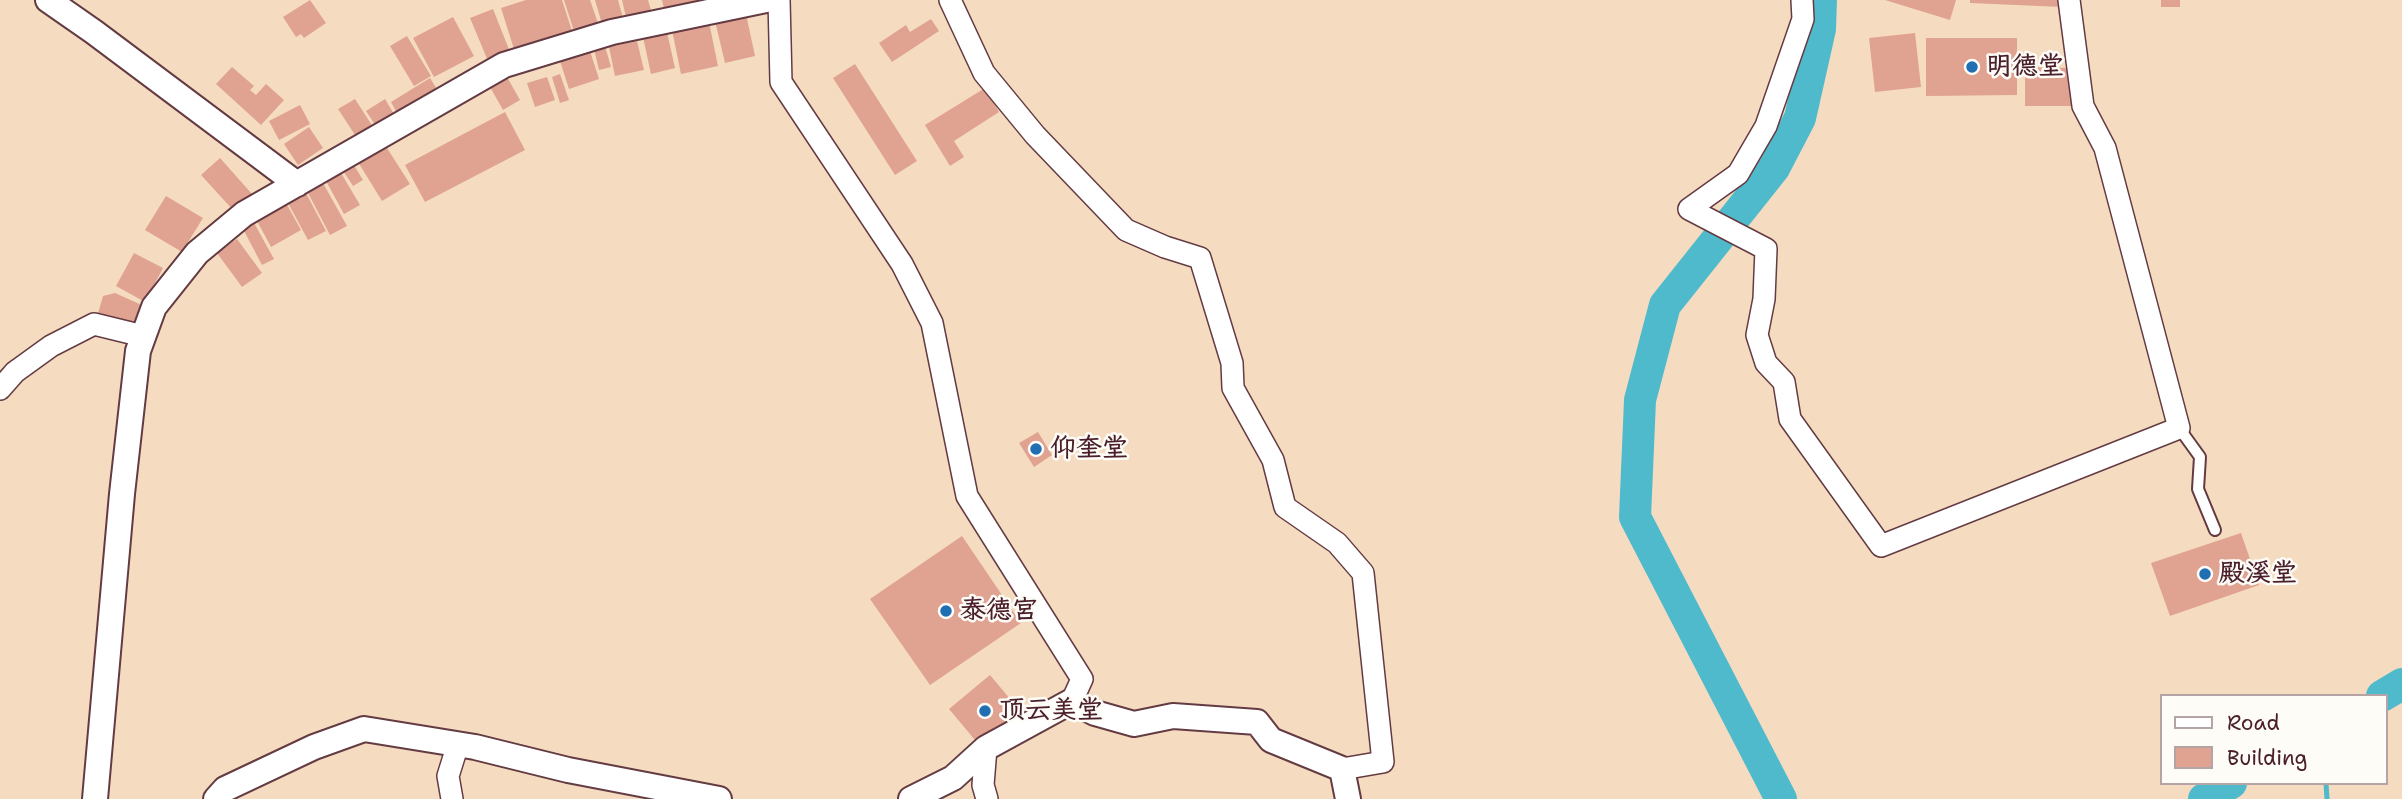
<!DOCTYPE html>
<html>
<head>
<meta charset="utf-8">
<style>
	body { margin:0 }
	#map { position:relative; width:2402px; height:799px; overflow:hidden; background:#f5dcc1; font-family:"Shantell Sans",sans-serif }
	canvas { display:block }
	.legend { position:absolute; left:2160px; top:694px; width:228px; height:91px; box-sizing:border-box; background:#fdfcf7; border:2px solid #b5a4a5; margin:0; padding:9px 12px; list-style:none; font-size:21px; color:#4a1f2b }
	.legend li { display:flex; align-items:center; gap:14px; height:35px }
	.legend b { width:35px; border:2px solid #b5a4a5 }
</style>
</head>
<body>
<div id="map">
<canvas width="2402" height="799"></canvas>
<ul class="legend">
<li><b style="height:9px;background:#fff"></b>Road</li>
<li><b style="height:19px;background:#e0a291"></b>Building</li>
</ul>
</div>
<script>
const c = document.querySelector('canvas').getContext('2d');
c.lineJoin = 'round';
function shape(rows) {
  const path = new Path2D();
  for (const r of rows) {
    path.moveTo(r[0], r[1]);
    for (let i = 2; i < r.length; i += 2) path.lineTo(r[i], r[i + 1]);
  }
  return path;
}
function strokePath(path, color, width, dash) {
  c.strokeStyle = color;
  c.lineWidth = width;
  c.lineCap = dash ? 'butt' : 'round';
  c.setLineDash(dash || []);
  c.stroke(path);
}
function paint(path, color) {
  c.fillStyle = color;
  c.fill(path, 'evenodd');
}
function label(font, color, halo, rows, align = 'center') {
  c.font = font + ' "Shantell Sans","LXGW WenKai TC",sans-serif';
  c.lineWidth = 5;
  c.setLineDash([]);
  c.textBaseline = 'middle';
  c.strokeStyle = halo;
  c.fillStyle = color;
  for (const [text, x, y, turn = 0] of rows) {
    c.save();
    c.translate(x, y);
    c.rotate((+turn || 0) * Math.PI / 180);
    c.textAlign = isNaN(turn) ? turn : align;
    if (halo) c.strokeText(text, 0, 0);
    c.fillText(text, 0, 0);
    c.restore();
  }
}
strokePath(shape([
	[2326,783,2327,799]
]), '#50bacd', 5);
strokePath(shape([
	[2382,696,2402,684],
	[1781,799,1635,517,1640,400,1665,305,1774,168,1800,118,1820,29,1821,0],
	[2204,799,2231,783]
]), '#50bacd', 32);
paint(shape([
	[310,0,326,23,304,38,301,34,296,37,283,17],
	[526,0,562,0,572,31,514,49,501,8],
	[564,0,590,0,598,23,574,31],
	[595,0,618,0,623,18,602,24],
	[622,0,648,0,651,10,626,17],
	[662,0,696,0,696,1,664,9],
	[1885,0,1956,0,1950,20],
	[1970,0,2062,0,2062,7,1970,3],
	[2161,0,2180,0,2180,7,2161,7],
	[493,9,510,52,488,61,470,18],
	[746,14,755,56,725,63,715,21],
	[453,17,474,56,434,77,413,38],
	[931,19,939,31,892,62,879,43,906,25,910,32],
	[709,22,718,66,681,74,672,30],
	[667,32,675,68,651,74,643,37],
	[1915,33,1921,87,1875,92,1869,38],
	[407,36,431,76,414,86,390,46],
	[1926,38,2017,38,2017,95,1926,96],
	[637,41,644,70,615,76,609,47],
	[605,46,611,67,599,70,594,49],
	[590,51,599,79,569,89,560,61],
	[855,64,917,161,895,175,833,78],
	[232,67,254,86,250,90,256,95,266,84,284,100,261,125,216,84],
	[2025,67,2075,68,2075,106,2025,106],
	[560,74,569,100,560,103,552,77],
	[507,77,520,100,503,110,490,87],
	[547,77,555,100,535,107,527,83],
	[430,78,438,91,398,115,391,102],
	[985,88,999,112,954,141,964,157,950,166,925,125],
	[355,99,373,127,357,138,338,109],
	[385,99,394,114,376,126,366,111],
	[300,105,310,124,279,140,269,121],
	[505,112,525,150,425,202,405,165],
	[309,127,323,148,298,165,284,144],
	[385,145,410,184,382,201,358,162],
	[220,158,252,194,233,210,201,175],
	[352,162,363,180,353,186,342,169],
	[341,173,360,205,344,214,326,181],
	[323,183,347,226,330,235,307,191],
	[306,193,326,231,308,240,288,203],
	[166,196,203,218,182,252,145,230],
	[286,203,301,230,271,247,256,219],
	[253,221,274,259,262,265,242,227],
	[237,239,262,273,242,287,217,253],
	[134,253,163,268,145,302,116,286],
	[115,293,144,306,134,328,97,317,103,296],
	[1038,432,1052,455,1034,467,1019,443],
	[2241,533,2259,585,2170,616,2151,563],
	[962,536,1021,623,930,685,870,599],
	[990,675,1021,712,980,746,949,709]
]), '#e0a291');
const service = shape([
	[2179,428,2200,457,2198,489,2215,530]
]);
const minor = shape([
	[779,0,781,82,902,264,932,323,967,496,1082,679,1072,701],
	[950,0,984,73,1035,135,1126,230,1165,247,1200,258,1232,363,1233,388,1273,460,1285,507,1337,543,1363,573,1383,762,1342,769],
	[1802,0,1803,19,1766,126,1738,174,1689,209,1766,249,1764,299,1757,335,1766,363,1784,382,1790,419,1881,546,2179,428,2105,148,2083,106,2069,0],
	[0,389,15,372,51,346,94,324,143,336],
	[986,748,983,785,987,799],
	[452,799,448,776,458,744]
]);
const tertiary = shape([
	[48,0,94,32,297,184],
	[95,799,122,494,138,351,154,307,197,253,244,214,504,65,612,32,766,0],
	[216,799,225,789,314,747,364,729,475,747,568,770,719,799],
	[911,799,953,778,986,748,1072,701,1095,713,1134,724,1173,716,1257,722,1271,740,1342,769,1348,799]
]);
strokePath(service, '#643b42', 14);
strokePath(minor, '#643b42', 24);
strokePath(tertiary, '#643b42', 28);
strokePath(service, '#fff', 10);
strokePath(minor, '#fff', 21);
strokePath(tertiary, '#fff', 24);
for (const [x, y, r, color] of [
	[1972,67,7,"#1f6fb2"],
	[1036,449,7,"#1f6fb2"],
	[2205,574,7,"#1f6fb2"],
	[946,611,7,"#1f6fb2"],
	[985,711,7,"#1f6fb2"]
]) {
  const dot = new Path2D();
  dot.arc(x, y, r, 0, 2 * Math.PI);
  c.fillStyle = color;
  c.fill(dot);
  strokePath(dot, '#fdfcf7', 2.5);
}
label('bold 26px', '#4a1f2b', '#fdfcf7', [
	["明德堂",1986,67],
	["仰奎堂",1050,449],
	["殿溪堂",2219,574],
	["泰德宫",960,611],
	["顶云美堂",999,711]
], 'left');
</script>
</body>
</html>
